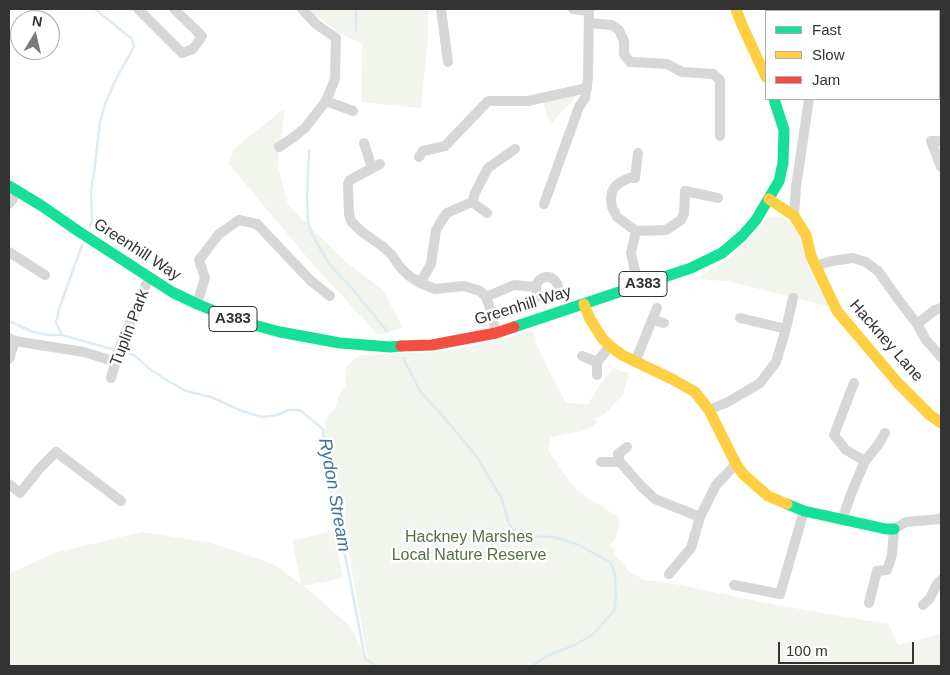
<!DOCTYPE html>
<html>
<head>
<meta charset="utf-8">
<style>
	body { margin:0 }
	#map { position:relative; width:950px; height:675px; overflow:hidden; background:#fff; font-family:Arial,sans-serif }
	canvas { display:block }
	.frame { position:absolute; inset:0; border:10px solid #333; pointer-events:none }
	.legend { position:absolute; left:765px; top:10px; width:175px; height:90px; box-sizing:border-box; background:#fff; border:1px solid #adadad; margin:0; padding:6px 9px; list-style:none; font-size:15px; color:#333 }
	.legend li { display:flex; align-items:center; gap:10px; height:25px }
	.legend b { width:25px; border:1px solid #adadad }
	.north { position:absolute; left:10px; top:10px; width:50px; height:50px; box-sizing:border-box; background:#fff; border:1px solid #adadad; border-radius:50%; rotate:9deg; font-size:14px; font-weight:700; line-height:20px; text-align:center; color:#333 }
	.north::after { content:''; display:block; margin:auto; width:18px; height:22px; background:#7a7a7a; clip-path:polygon(50% 0,100% 100%,50% 72%,0 100%) }
	.scale { position:absolute; left:778px; top:642px; width:136px; height:22px; box-sizing:border-box; border:2px solid #333; border-top:0; padding-left:6px; font-size:15px; line-height:18px; white-space:nowrap; color:#333; -webkit-text-stroke:4px #fff; paint-order:stroke }
</style>
</head>
<body>
<div id="map">
<canvas width="950" height="675"></canvas>
<div class="frame"></div>
<ul class="legend">
<li><b style="height:6px;background:#16e098"></b>Fast</li>
<li><b style="height:6px;background:#ffcf43"></b>Slow</li>
<li><b style="height:6px;background:#f24e42"></b>Jam</li>
</ul>
<div class="north">N</div>
<div class="scale">100 m</div>
</div>
<script>
const c = document.querySelector('canvas').getContext('2d');
c.lineJoin = 'round';
function paint(path, color) {
  c.fillStyle = color;
  c.fill(path, 'evenodd');
}
function shape(rows) {
  const path = new Path2D();
  for (const r of rows) {
    if (r.length === 3) {
      path.moveTo(r[0] + r[2], r[1]);
      path.arc(r[0], r[1], r[2], 0, 2 * Math.PI);
      continue;
    }
    path.moveTo(r[0], r[1]);
    for (let i = 2; i < r.length; i += 2) path.lineTo(r[i], r[i + 1]);
  }
  return path;
}
function strokePath(path, color, width, dash) {
  c.strokeStyle = color;
  c.lineWidth = width;
  c.lineCap = dash ? 'butt' : 'round';
  c.setLineDash(dash || []);
  c.stroke(path);
}
function label(font, color, halo, rows, align = 'center') {
  c.font = font + ' Arial,sans-serif';
  c.lineWidth = 5;
  c.setLineDash([]);
  c.textBaseline = 'middle';
  c.strokeStyle = halo;
  c.fillStyle = color;
  for (const [text, x, y, turn = 0] of rows) {
    c.save();
    c.translate(x, y);
    c.rotate((+turn || 0) * Math.PI / 180);
    c.textAlign = isNaN(turn) ? turn : align;
    if (halo) c.strokeText(text, 0, 0);
    c.fillText(text, 0, 0);
    c.restore();
  }
}
paint(shape([
	[309,9,428,9,428,36,421,108,361,102,362,44,338,32,315,15],
	[575,95,574,99,550,125,543,102],
	[285,108,279,152,278,166,288,205,346,262,383,290,403,328,378,335,311,262,228,163,236,147],
	[768,216,784,218,792,224,800,235,831,307,727,281,694,279,727,261,751,238],
	[532,331,537,340,535,341,547,367,566,403,588,404,600,384,613,368,629,373,623,395,604,415,594,418,597,422,593,426,583,431,551,437,548,450,576,490,620,518,618,521,620,522,616,537,610,546,614,549,615,555,629,571,644,580,665,582,777,605,869,621,888,623,898,645,941,634,941,666,9,666,9,574,54,553,142,532,212,543,273,564,301,584,292,540,333,531,343,578,304,586,351,627,369,666,347,543,340,511,338,512,322,432,326,429,325,423,326,419,335,408,339,395,345,387,346,368,355,358,362,355,434,352,460,349]
]), '#f1f5ed');
strokePath(shape([
	[356,9,356,30],
	[309,151,307,197,308,224,316,242,330,265,350,286,387,331],
	[90,226,92,222,91,189,94,173,100,122,105,104,117,77,134,47,132,39,95,9],
	[82,245,59,309,56,323,62,335,115,350],
	[9,321,33,332,48,335,62,335],
	[121,351,134,355,151,370,165,379,186,391,211,397,242,411,262,417,277,415,289,410,299,410,301,411,323,429,326,466,332,498,348,570,365,658,375,666],
	[403,358,420,391,442,415,477,457,502,499,509,524,518,536,554,537,579,545,611,563,615,575,616,597,614,611,592,635,573,646,549,655,532,666]
]), '#ddebf3', 2.5);
strokePath(shape([
	[138,9,182,53,193,49,202,36,174,9],
	[441,9,448,62],
	[573,9,588,11],
	[807,11,807,9],
	[589,23,612,25,619,30,624,41,624,54,630,62,667,64,682,72,713,74,720,80,720,136],
	[326,101,353,111],
	[941,141,931,141,941,167],
	[364,143,372,168],
	[279,147,294,137,305,128,326,101,335,79,336,38,316,24,302,9],
	[638,153,635,178,629,178,619,183,615,187,612,192,611,199,612,207,617,217,636,231,666,230,681,220,684,214,685,191,718,198],
	[419,157,423,151,445,146,488,101,528,101,587,88],
	[380,164,350,180,348,184,349,214,351,221,362,232,382,246,391,254,400,267,408,275,420,283,435,289,464,286,480,291,486,297,489,305,496,333],
	[472,202,487,213],
	[9,204,18,192],
	[544,204,579,107,585,98,588,78,589,9],
	[794,216,796,187,809,99],
	[636,231,631,253,634,267,640,285],
	[9,252,45,275],
	[815,266,832,261,853,258,866,262,878,271,898,299,917,324,926,340,941,357],
	[547,288,11],
	[420,283,431,264,436,230,442,220,447,213,472,202,475,193,488,168,515,149],
	[486,297,514,285,535,287],
	[197,304,205,278,199,260,219,234,239,220,257,224,311,281,330,296],
	[740,318,786,329],
	[653,320,664,323],
	[917,324,935,310,941,308],
	[9,338,15,341,84,352,116,362],
	[582,356,597,362,610,346],
	[9,359,15,341],
	[635,362,657,308],
	[597,375,597,362],
	[111,378,121,344,149,278],
	[854,383,834,435,846,450,865,461,878,445,885,433],
	[709,410,728,402,760,383,776,362,786,329,793,298],
	[601,462,620,462,642,487,655,499,700,517],
	[620,462,618,454,627,447],
	[9,484,20,493,40,468,56,452,121,501],
	[842,520,851,494,865,461],
	[669,574,691,548,700,517,716,485,736,464],
	[734,585,780,594,804,511],
	[869,603,877,571,887,570,892,555,894,529,906,522,941,519,941,518],
	[923,605,930,598,937,584,941,580]
]), '#d7d7d7', 10);
strokePath(shape([
	[9,186,42,206,78,231,172,292,197,304,239,321,280,332,340,343,390,347,401,346],
	[514,327,691,268,722,253,742,236,756,220,779,181,783,163,784,130,774,99],
	[787,504,804,511,886,529,894,529]
]), '#16e098', 11);
strokePath(shape([
	[736,9,742,25,766,77],
	[769,199,794,216,806,235,811,256,837,311,898,383,930,415,941,423],
	[584,304,590,319,602,338,610,346,622,355,672,379,695,392,709,410,736,464,743,474,768,496,787,504]
]), '#ffcf43', 11);
strokePath(shape([
	[401,346,432,345,496,333,514,327]
]), '#f24e42', 11);
for (const [x, y, w] of [
	[643,284,48],
	[233,319,48]
]) {
  const box = new Path2D();
  box.roundRect(x - w / 2, y - 12.5, w, 25, 4);
  c.fillStyle = '#fff';
  c.fill(box);
  strokePath(box, '#333', 1);
}
label('bold 15px', '#333', null, [
	["A383",643,284],
	["A383",233,319]
]);
label('16px', '#333', '#fff', [
	["Greenhill Way",137,250,33],
	["Greenhill Way",523,306,-17],
	["Tuplin Park",130,328,-69],
	["Hackney Lane",886,341,49]
]);
label('16px', '#56703f', '#fff', [
	["Hackney Marshes",469,538],
	["Local Nature Reserve",469,556]
]);
label('italic 18px', '#3f7597', '#fff', [
	["Rydon Stream",334,495,80]
]);
</script>
</body>
</html>
